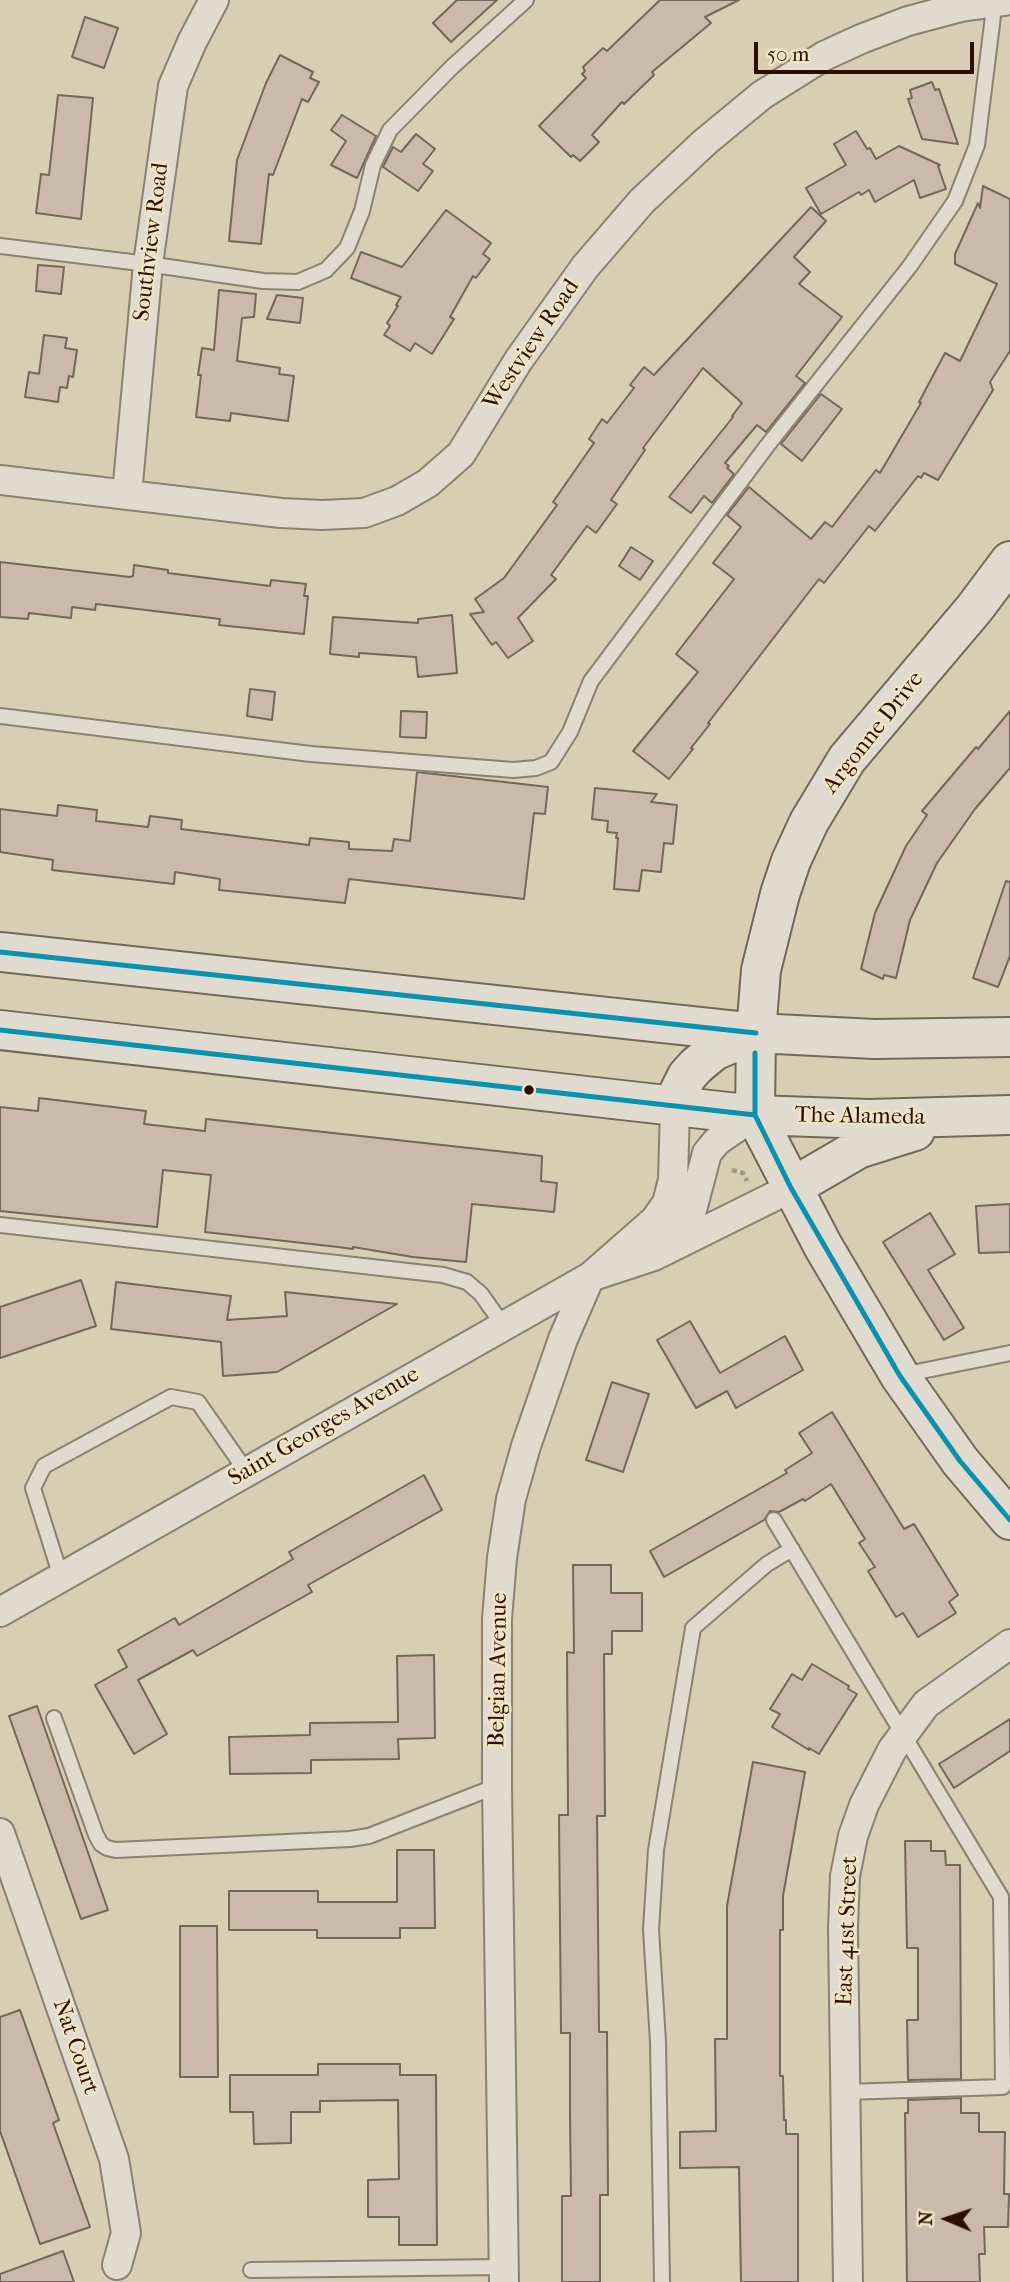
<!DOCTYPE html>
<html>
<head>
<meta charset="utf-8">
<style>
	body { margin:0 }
	#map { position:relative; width:1010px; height:2282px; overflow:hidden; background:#d8ceb4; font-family:"IM FELL French Canon",serif }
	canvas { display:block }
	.north { position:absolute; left:912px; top:2184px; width:70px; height:70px; -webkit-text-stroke:5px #efe4c4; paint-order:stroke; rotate:272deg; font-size:19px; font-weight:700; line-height:28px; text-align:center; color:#2c0f02 }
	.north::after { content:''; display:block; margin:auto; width:24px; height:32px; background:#2c0f02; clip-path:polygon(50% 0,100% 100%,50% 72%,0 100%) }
	.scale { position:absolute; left:754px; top:42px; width:220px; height:32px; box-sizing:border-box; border:4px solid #2c0f02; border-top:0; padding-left:9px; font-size:21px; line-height:24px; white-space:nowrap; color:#2c0f02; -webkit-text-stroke:5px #efe4c4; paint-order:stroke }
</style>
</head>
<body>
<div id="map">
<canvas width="1010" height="2282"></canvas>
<div class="north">N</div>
<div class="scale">50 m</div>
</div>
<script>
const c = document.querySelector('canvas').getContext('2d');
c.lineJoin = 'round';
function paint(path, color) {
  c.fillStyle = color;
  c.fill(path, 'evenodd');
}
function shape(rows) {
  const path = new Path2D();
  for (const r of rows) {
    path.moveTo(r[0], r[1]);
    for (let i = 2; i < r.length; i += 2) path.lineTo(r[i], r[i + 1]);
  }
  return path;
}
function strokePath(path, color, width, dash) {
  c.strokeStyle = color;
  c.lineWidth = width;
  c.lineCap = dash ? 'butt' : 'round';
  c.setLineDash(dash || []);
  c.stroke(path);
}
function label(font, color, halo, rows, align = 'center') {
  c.font = font + ' "IM FELL French Canon",serif';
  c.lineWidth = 5;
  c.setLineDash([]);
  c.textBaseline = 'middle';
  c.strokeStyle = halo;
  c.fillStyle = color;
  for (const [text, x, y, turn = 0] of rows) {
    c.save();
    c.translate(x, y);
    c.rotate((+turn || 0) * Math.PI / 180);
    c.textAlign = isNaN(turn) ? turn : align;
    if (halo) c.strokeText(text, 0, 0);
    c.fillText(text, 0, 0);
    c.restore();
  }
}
const building = shape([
	[457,0,497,0,451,42,433,23,457,0],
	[660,0,739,0,705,17,711,23,652,72,654,75,624,104,622,102,592,135,599,142,580,161,573,155,571,157,539,126,586,78,582,74,585,71,583,67,603,48,607,51,660,0],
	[85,17,118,28,104,68,72,57,85,17],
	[280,55,313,72,310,78,319,82,308,102,302,99,273,175,269,174,261,244,229,241,237,160,266,83,280,55],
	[932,82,935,90,939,89,958,144,922,139,908,99,912,98,910,90,932,82],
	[58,95,93,98,81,219,36,213,41,174,49,175,58,95],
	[342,115,376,136,357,178,331,165,346,141,331,130,342,115],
	[856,131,867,149,870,148,876,159,899,146,940,165,938,166,946,189,920,198,914,180,875,202,869,190,861,195,859,192,821,214,806,188,846,165,834,144,856,131],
	[416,134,435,149,423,164,433,171,418,191,383,167,393,147,401,152,416,134],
	[983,186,1010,199,1010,351,990,382,993,390,938,480,924,473,921,478,918,476,875,531,869,526,824,583,819,579,708,723,710,724,691,748,693,749,669,779,633,751,698,672,676,654,734,579,713,563,741,527,727,515,749,487,811,539,825,522,832,527,876,470,880,473,921,403,919,402,945,353,960,361,997,284,955,264,955,254,978,203,980,208,983,186],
	[811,207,826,221,794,257,810,272,799,284,842,317,796,376,805,383,766,432,757,425,725,463,729,466,727,468,734,474,712,503,704,496,691,513,669,497,733,417,732,416,742,403,703,368,643,448,645,450,611,500,617,504,596,533,587,526,551,575,556,579,518,618,533,641,508,658,496,642,492,645,470,614,484,612,475,599,504,578,557,505,553,502,594,443,589,439,602,419,607,423,634,388,630,385,644,367,654,375,811,207],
	[446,210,491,243,483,254,490,259,476,278,473,276,450,317,454,319,432,354,415,343,410,351,384,335,390,326,387,323,398,306,396,305,401,297,351,278,361,252,402,267,446,210],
	[38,265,64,267,61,294,36,291,38,265],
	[219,290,256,294,254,317,242,318,237,361,280,368,279,374,294,376,288,421,231,413,230,421,196,417,201,375,198,375,202,348,214,350,219,290],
	[277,295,303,298,300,323,267,319,277,295],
	[44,335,67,338,65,348,77,350,73,377,69,376,67,388,60,387,58,402,25,397,29,372,39,374,44,335],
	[821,394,842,409,802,461,781,444,821,394],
	[631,547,653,561,640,580,619,566,631,547],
	[0,562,130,577,133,576,134,565,168,570,168,573,270,586,271,580,306,584,304,596,308,596,304,634,219,625,220,619,96,604,95,610,72,607,71,618,29,613,28,619,0,617,0,562],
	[452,615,457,673,418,677,416,657,359,653,359,657,330,654,333,617,418,623,418,619,452,615],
	[250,689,275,692,272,720,247,716,250,689],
	[401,711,427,712,426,738,400,737,401,711],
	[1010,711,1010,768,975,809,937,863,910,920,896,978,884,975,883,979,861,969,875,913,906,846,927,815,922,811,976,747,978,749,1010,711],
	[417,772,548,787,545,814,534,813,524,899,349,879,345,903,219,890,220,879,175,872,174,884,52,870,53,860,0,852,0,809,57,816,58,805,97,810,96,821,148,827,150,816,182,820,181,829,309,845,310,838,349,842,349,849,392,851,394,839,410,841,417,772],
	[595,788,657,794,651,802,677,805,673,844,664,843,661,872,642,870,639,891,614,889,618,838,616,838,617,833,607,832,608,821,592,819,595,788],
	[1006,881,1010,882,1010,956,998,987,973,978,1006,881],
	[39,1098,146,1111,144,1124,205,1131,206,1119,542,1156,541,1181,557,1183,554,1212,472,1204,466,1262,413,1257,353,1247,353,1249,338,1247,205,1232,211,1175,163,1170,157,1227,0,1211,0,1107,38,1111,39,1098],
	[1010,1204,1010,1252,979,1253,976,1206,1010,1204],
	[930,1213,955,1254,928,1270,964,1328,944,1340,883,1242,930,1213],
	[81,1280,96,1326,0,1358,0,1307,81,1280],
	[116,1282,231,1296,227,1320,287,1316,285,1292,397,1304,277,1372,223,1376,221,1342,111,1329,116,1282],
	[690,1321,720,1373,785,1336,803,1370,736,1408,727,1391,696,1408,657,1340,690,1321],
	[612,1382,649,1394,623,1472,586,1460,612,1382],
	[832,1412,904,1529,914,1524,958,1595,949,1602,956,1613,918,1637,903,1613,896,1617,868,1571,875,1567,859,1543,865,1539,831,1484,805,1501,803,1499,779,1512,770,1511,764,1520,664,1577,650,1551,787,1473,785,1470,812,1453,799,1433,832,1412],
	[424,1475,442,1510,308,1585,312,1592,197,1656,193,1650,138,1680,167,1734,134,1754,95,1685,127,1667,118,1650,175,1618,179,1625,293,1559,289,1552,424,1475],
	[573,1565,611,1565,611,1593,642,1593,642,1631,612,1631,612,1654,604,1654,605,1816,597,1816,599,2032,607,2032,608,2195,600,2195,600,2282,562,2282,562,2196,571,2196,570,2113,570,2033,561,2033,559,1815,568,1815,567,1652,574,1653,573,1565],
	[434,1655,435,1738,398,1739,399,1759,311,1760,311,1773,230,1774,229,1737,310,1735,310,1723,398,1722,397,1656,434,1655],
	[812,1664,849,1686,848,1689,857,1694,819,1754,809,1748,809,1750,772,1727,780,1714,770,1709,792,1674,802,1680,812,1664],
	[37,1706,108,1910,81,1919,9,1716,37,1706],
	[1010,1719,1010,1751,954,1788,939,1764,1010,1719],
	[753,1762,805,1772,783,1896,783,1930,780,1930,780,2076,783,2076,784,2120,786,2120,786,2134,798,2134,798,2282,741,2282,739,2167,680,2168,680,2132,716,2131,715,2039,727,2039,727,1906,753,1762],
	[905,1841,931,1841,931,1851,945,1851,946,1865,960,1865,961,2079,908,2080,907,2020,918,2020,918,1948,907,1948,905,1841],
	[397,1850,434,1850,435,1928,400,1928,400,1938,317,1938,317,1930,229,1930,229,1891,318,1891,318,1902,397,1902,397,1850],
	[180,1926,217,1926,218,2077,180,2077,180,1926],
	[20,2010,59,2120,53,2123,90,2227,40,2244,0,2131,0,2017,20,2010],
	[318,2064,400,2064,400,2075,436,2075,437,2245,399,2245,399,2217,368,2217,368,2180,399,2179,398,2100,320,2101,320,2112,291,2112,291,2143,254,2144,253,2112,230,2112,230,2075,318,2075,318,2064],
	[961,2098,961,2113,979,2113,979,2132,1005,2132,1004,2194,1009,2194,1008,2227,984,2227,985,2254,979,2254,980,2282,907,2282,905,2113,908,2113,908,2100,961,2098],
	[63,2251,74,2282,0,2282,0,2274,63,2251]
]);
paint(building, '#cbbaaa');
strokePath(building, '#72685a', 2);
const service = shape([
	[0,246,148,264,263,281,298,282,326,270,347,248,362,211,373,165,390,130,452,67,526,0],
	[0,716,311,754,513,770,536,768,551,762,570,732,591,681,767,446,910,266,955,201,977,145,995,0],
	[0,1225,443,1275,467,1282,481,1294,503,1325],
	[902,1375,1010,1353],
	[774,1520,1001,1897,1003,2087,845,2092],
	[61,1577,33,1488,44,1466,171,1397,198,1402,246,1471],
	[54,1718,96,1835,101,1844,107,1848,116,1850,350,1839,369,1836,497,1786],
	[251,2270,504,2267],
	[662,2282,658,2042,651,1930,656,1850,693,1628,767,1564,792,1549]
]);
const minor = shape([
	[0,480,281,513,322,515,364,513,397,501,428,483,461,454,518,361,585,267,642,201,705,142,762,95,824,56,861,39,908,21,961,7,1010,0],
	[127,494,148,264,173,86,192,42,214,0],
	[664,1247,679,1232,692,1210,707,1153,717,1141,755,1115],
	[0,1612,590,1277,654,1256,791,1188],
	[0,1833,114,2159,126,2233,117,2265],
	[504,2282,497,1786,497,1619,502,1558,511,1499,526,1446,563,1339,590,1277,655,1220,667,1203,673,1180,675,1107],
	[848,2282,843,1928,845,1876,853,1836,864,1805,892,1750,926,1704,1010,1644]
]);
const secondary = shape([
	[1010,561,974,609,847,759,809,822,791,861,780,894,761,970,756,1033,755,1115,823,1246,900,1376,960,1461,1010,1520],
	[0,952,756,1033,874,1039,1010,1037],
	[0,1030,755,1115,869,1119,1010,1115],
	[675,1107,679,1092,687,1076,696,1066,714,1051,756,1033],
	[791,1188,858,1149,915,1131]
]);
strokePath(service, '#8a8171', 18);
strokePath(minor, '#8a8171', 32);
strokePath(secondary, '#72685a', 42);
strokePath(shape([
	[732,1170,743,1173,747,1181]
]), '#9d978b', 4.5, [5, 3.5]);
strokePath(service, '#e0dbce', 14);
strokePath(minor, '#e0dbce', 28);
strokePath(secondary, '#e0dbce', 38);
strokePath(shape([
	[0,952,756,1033],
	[0,1030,755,1115],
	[755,1053,755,1115,791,1188,900,1376,960,1461,1010,1520]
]), '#0792af', 5);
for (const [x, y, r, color] of [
	[529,1090,6,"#2c0f02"]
]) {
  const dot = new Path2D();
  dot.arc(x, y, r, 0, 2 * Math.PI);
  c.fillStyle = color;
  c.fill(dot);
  strokePath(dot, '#efe4c4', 2.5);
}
label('23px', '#2c0f02', '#efe4c4', [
	["Southview Road",152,242,-83],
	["Westview Road",532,345,-56],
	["Argonne Drive",874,733,-52],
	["The Alameda",860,1117,1],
	["Saint Georges Avenue",324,1427,-30],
	["Belgian Avenue",499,1670,-89],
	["East 41st Street",848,1931,-88],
	["Nat Court",75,2047,71]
]);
</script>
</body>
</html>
